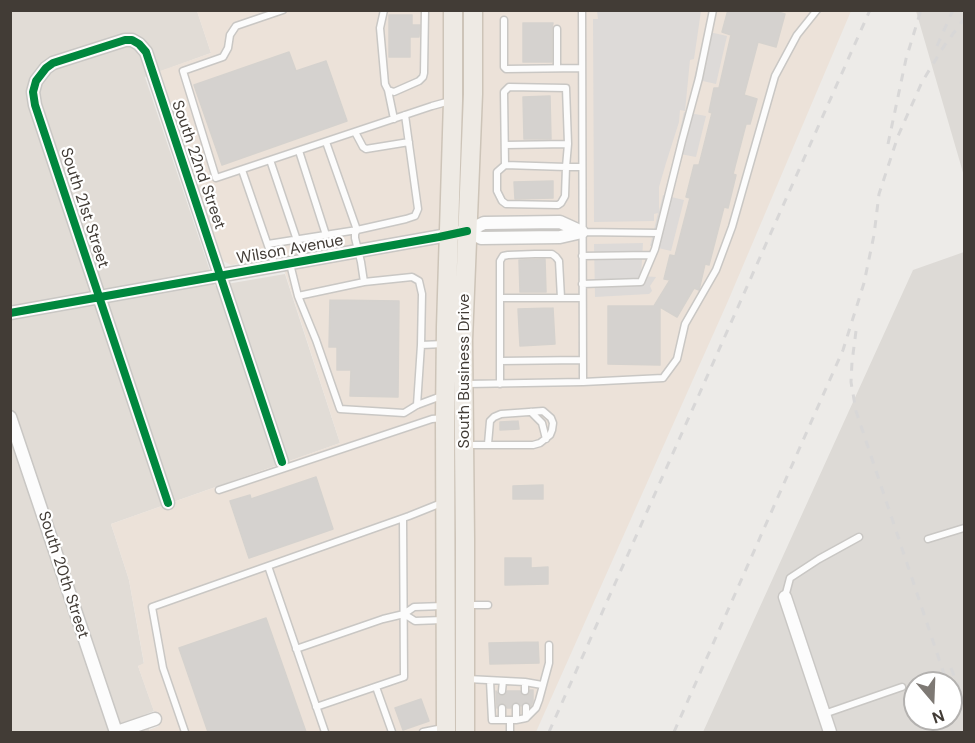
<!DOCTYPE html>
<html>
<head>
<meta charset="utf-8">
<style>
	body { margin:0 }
	#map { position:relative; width:975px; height:743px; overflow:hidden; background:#edebe8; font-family:"DM Sans",sans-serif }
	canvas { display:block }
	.frame { position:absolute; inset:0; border:12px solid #423c36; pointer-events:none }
	.north { position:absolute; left:903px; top:671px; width:60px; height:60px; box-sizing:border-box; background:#fff; border:2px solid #b3b1af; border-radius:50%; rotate:161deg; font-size:16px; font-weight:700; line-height:24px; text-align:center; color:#423c36 }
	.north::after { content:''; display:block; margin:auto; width:21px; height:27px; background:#7e7974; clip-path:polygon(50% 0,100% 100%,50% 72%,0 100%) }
</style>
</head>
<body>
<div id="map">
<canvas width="975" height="743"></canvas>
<div class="frame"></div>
<div class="north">N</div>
</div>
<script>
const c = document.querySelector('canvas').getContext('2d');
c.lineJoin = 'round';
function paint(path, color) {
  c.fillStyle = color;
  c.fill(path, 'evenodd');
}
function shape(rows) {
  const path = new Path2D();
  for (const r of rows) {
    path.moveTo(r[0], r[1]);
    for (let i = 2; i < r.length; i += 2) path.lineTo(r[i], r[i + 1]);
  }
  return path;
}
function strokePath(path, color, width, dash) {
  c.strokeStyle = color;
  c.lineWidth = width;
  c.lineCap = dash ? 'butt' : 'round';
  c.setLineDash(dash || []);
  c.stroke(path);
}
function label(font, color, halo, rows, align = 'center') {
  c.font = font + ' "DM Sans",sans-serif';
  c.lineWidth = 4.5;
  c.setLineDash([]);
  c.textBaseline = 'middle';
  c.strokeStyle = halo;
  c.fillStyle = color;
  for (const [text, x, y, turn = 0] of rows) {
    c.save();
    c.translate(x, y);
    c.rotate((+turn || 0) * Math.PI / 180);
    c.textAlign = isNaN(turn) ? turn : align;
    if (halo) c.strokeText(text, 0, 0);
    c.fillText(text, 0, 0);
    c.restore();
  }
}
paint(shape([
	[10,11,197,11,211,53,145,77,215,286,285,274,340,443,111,524,129,580,144,664,138,666,154,711,144,715,150,732,11,732]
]), '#e1dcd6');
paint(shape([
	[197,11,447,11,442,732,150,732,149,730,159,726,138,666,144,663,129,580,111,524,340,443,280,257,231,265,223,261,160,71,211,53],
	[477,11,851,11,728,301,536,732,471,732,469,426]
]), '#ece2d9');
paint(shape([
	[916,11,964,11,964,176],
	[964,252,964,732,703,732,913,270],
	[915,683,951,683,951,719,915,719]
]), '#dddad6');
paint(shape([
	[597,11,701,11,694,59,690,60,685,111,680,110,679,122,666,163,659,187,659,211,663,195,684,200,671,251,650,246,658,213,654,214,654,221,594,222,593,19,598,19],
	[705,31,727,36,716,84,694,79],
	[684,112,706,116,696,157,675,153],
	[643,243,641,276,656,277,650,286,652,291,649,294,595,297,594,244]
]), '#dddad8');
const building = shape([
	[728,10,771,10,785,14,776,47,758,42,744,95,757,99,750,124,746,124,733,174,736,175,728,208,724,207,709,265,705,264,699,290,694,288,677,317,660,307,660,365,608,364,608,306,654,306,670,280,664,279,670,255,675,256,690,198,686,197,694,165,699,165,712,113,709,112,714,88,719,88,731,35,722,32,728,10],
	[389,15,412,15,412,25,420,25,419,37,410,37,410,57,389,57,389,15],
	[523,23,553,23,552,29,552,62,523,62,523,23],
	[289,52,296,71,326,61,347,121,222,165,194,85,289,52],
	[550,96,551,139,524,139,523,97,550,96],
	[553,181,553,198,515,199,514,182,553,181],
	[545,259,546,292,520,292,519,260,545,259],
	[330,300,399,301,398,397,350,396,351,370,337,370,337,347,329,347,330,300],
	[553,308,555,344,520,346,518,309,553,308],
	[518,421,519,429,500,430,500,422,518,421],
	[316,477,333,529,249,558,230,501,250,495,251,499,316,477],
	[543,485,543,499,513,499,513,486,543,485],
	[505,558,531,558,531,568,548,567,548,584,505,585,505,558],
	[266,618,306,732,208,732,179,648,266,618],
	[538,642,539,663,490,664,489,643,538,642],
	[530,690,533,690,533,701,531,706,527,702,523,703,521,706,519,703,515,702,512,704,511,708,507,708,505,704,501,703,498,705,497,708,496,691,499,695,502,696,506,694,507,691,520,691,522,695,526,696,529,694,530,690],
	[421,699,429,721,403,730,395,708,421,699]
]);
paint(building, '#d5d2cf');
strokePath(building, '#d5d2ce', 1.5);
const lane = shape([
	[283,10,236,26,230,35,228,48,223,57,183,71,216,178,432,106,450,101],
	[384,10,380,28,385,84,388,90,394,92,419,81,423,77,424,73,425,10],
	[504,20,504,67,506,69,582,68],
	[557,29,557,68],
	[388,90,394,119],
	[355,132,363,147,366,149,409,142],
	[505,145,568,144],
	[299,151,326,235],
	[270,160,304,261],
	[505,165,504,92,509,87,566,88,568,144,566,167,565,196,561,203,558,205,506,204,502,201,497,191,497,172,505,165,566,167,582,167],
	[242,170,275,266],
	[582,232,659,233],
	[268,244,357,230,326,142],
	[582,256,652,255],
	[290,264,298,296,316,340,340,409,404,413,417,405,436,398,444,396],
	[364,282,412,277,419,281,422,294,421,345,444,344],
	[582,284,641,282,655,249,682,141,699,78,713,10],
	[298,296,364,282,361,262,355,238,355,234,357,230,406,219,415,216,418,209,405,115],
	[500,298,582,298],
	[500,361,582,360],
	[583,382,663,378,677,359,685,324,716,270,732,227,775,76,797,35,817,10],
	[467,384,583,382,582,10],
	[500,384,500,261,503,256,508,255,535,254,552,254,556,257,559,261,561,298],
	[417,405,421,345],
	[531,412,542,423,546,439],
	[466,445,533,445,540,443,550,435,552,430,553,423,551,418,543,411,501,414,494,417,490,421,488,444],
	[219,490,432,419,443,418],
	[928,539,964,528],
	[268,566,325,732],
	[785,597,790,578,819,559,859,537],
	[466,605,488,605],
	[404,614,415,621,443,620],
	[296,649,383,619,404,614,414,607,444,606],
	[468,679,525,682,525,691],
	[490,681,492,720,516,720,526,718,536,708,539,700,549,663,549,645],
	[525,682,542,685],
	[376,687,392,732],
	[502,691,503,681],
	[316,707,404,677,403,519],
	[516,707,516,720],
	[526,707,526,718],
	[824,714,902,687],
	[502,720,502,708],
	[510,720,510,732],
	[185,732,163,668,152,607,409,516,444,502],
	[423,732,443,728]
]);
const street = shape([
	[467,231,481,238,560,237,582,232],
	[10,313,442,236,467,231,484,223,560,222,582,232],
	[10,417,116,732],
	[168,503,35,105,33,92,36,81,46,68,53,63,125,40,132,40,139,44,146,52,282,462],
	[785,597,830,732],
	[117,732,155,719]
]);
const primary = shape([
	[446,732,445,418,446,327,453,101,453,10],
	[465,732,465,539,463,340,473,94,473,10]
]);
strokePath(lane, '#c9c7c4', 9);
strokePath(street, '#c9c7c4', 15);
strokePath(primary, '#cdc4b8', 21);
strokePath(lane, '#fcfcfc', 6);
strokePath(street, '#fcfcfc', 12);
strokePath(primary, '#eeeae4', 18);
strokePath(shape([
	[937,46,953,10],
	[888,144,906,59,921,10],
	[856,331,852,362,851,382,856,411,947,683],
	[951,668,961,694],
	[549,732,870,10],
	[674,732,843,350,864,283,874,235,879,194,898,136,922,82,944,46,964,19]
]), '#d8d7d7', 3, [8, 8]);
strokePath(shape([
	[10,313,439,237,467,231],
	[168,503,35,105,33,92,36,81,46,68,53,63,125,40,132,40,139,44,146,52,282,462]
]), '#00873e', 8);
label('16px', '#423c36', '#fff', [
	["South 22nd Street",198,165,71],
	["South 21st Street",84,208,72],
	["Wilson Avenue",290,250,-10],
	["South Business Drive",465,371,-90],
	["South 20th Street",63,575,72]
]);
</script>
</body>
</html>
